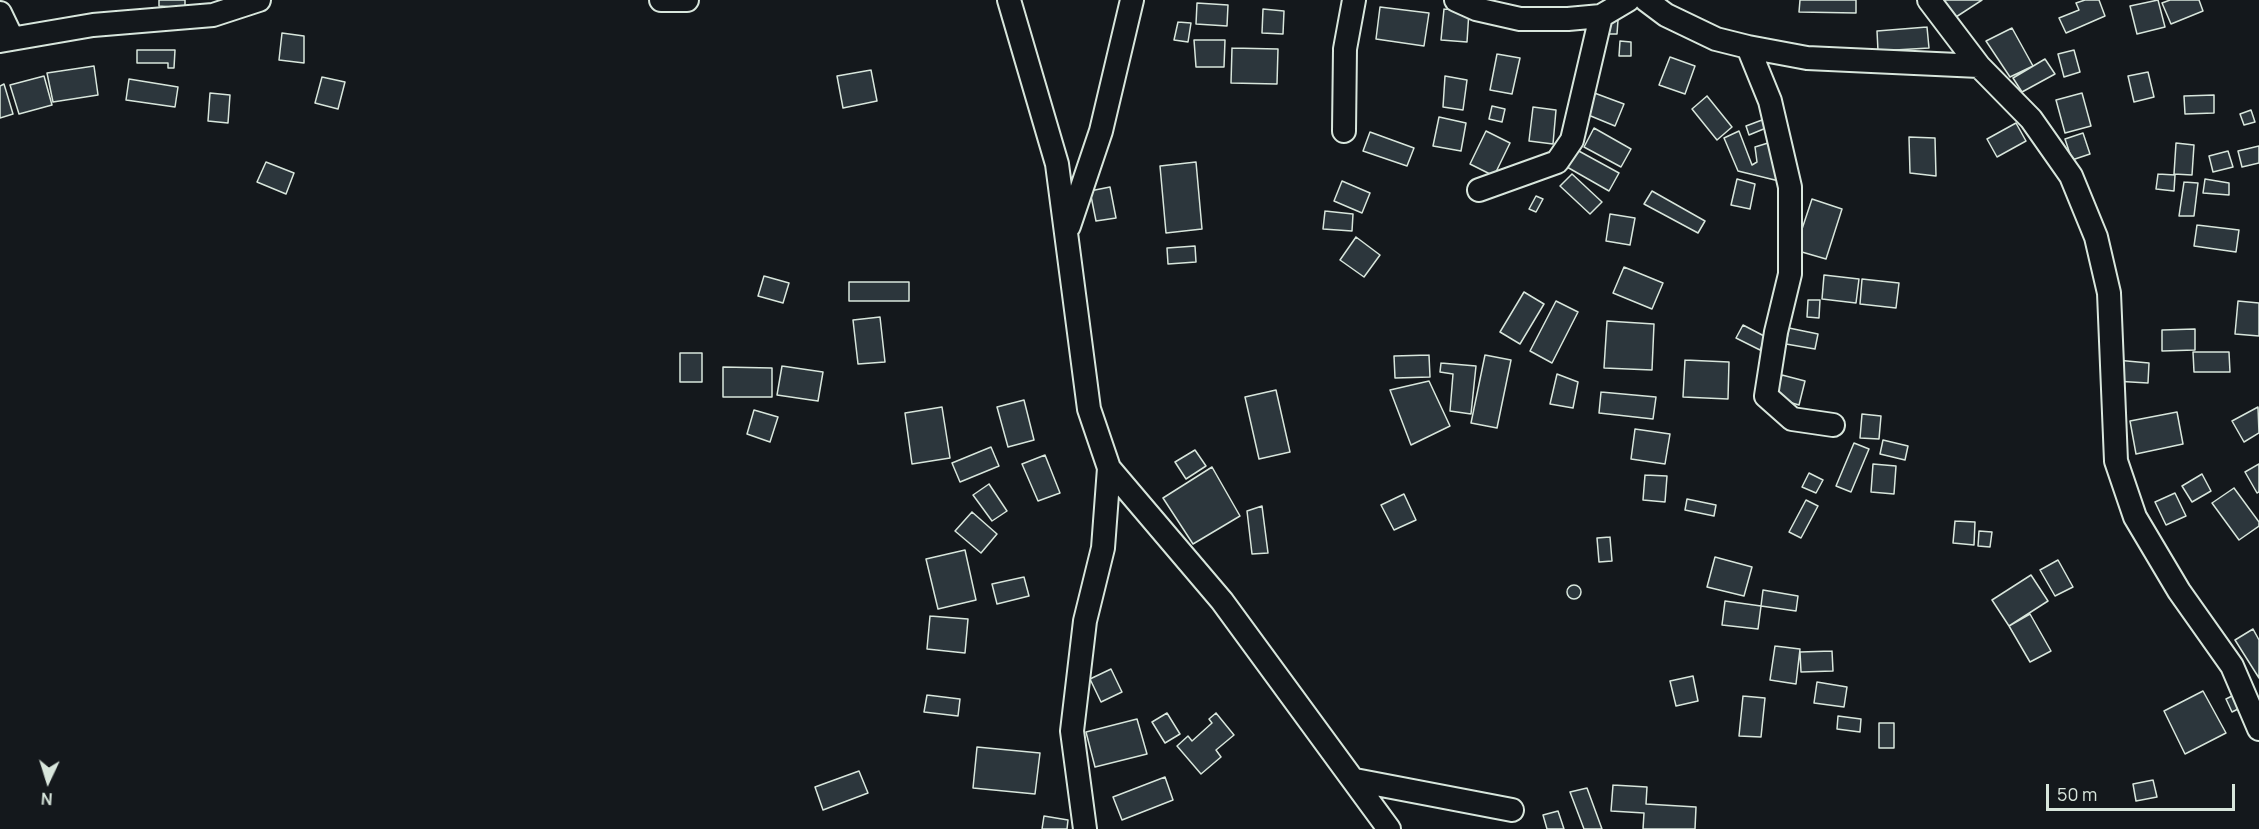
<!DOCTYPE html>
<html>
<head>
<meta charset="utf-8">
<style>
	body { margin:0 }
	#map { position:relative; width:2259px; height:829px; overflow:hidden; background:#14181c; font-family:Manrope,sans-serif }
	canvas { display:block }
	.north { position:absolute; left:18px; top:751px; width:60px; height:60px; -webkit-text-stroke:4px #14181c; paint-order:stroke; rotate:184deg; font-size:16px; font-weight:700; line-height:24px; text-align:center; color:#d8e6dc }
	.north::after { content:''; display:block; margin:auto; width:21px; height:27px; background:#d8e6dc; clip-path:polygon(50% 0,100% 100%,50% 72%,0 100%) }
	.scale { position:absolute; left:2046px; top:784px; width:189px; height:27px; box-sizing:border-box; border:3px solid #d8e6dc; border-top:0; padding-left:8px; font-size:18px; line-height:21px; white-space:nowrap; color:#d8e6dc; -webkit-text-stroke:4px #14181c; paint-order:stroke }
</style>
</head>
<body>
<div id="map">
<canvas width="2259" height="829"></canvas>
<div class="north">N</div>
<div class="scale">50 m</div>
</div>
<script>
const c = document.querySelector('canvas').getContext('2d');
c.lineJoin = 'round';
function paint(path, color) {
  c.fillStyle = color;
  c.fill(path, 'evenodd');
}
function shape(rows) {
  const path = new Path2D();
  for (const r of rows) {
    if (r.length === 3) {
      path.moveTo(r[0] + r[2], r[1]);
      path.arc(r[0], r[1], r[2], 0, 2 * Math.PI);
      continue;
    }
    path.moveTo(r[0], r[1]);
    for (let i = 2; i < r.length; i += 2) path.lineTo(r[i], r[i + 1]);
  }
  return path;
}
function strokePath(path, color, width, dash) {
  c.strokeStyle = color;
  c.lineWidth = width;
  c.lineCap = dash ? 'butt' : 'round';
  c.setLineDash(dash || []);
  c.stroke(path);
}
const building = shape([
	[159,0,185,0,185,8,159,6,159,0],
	[1800,0,1856,0,1856,13,1799,12,1800,0],
	[1944,0,1982,0,1956,17,1944,0],
	[2085,0,2099,0,2105,16,2066,33,2059,18,2079,10,2076,3,2085,0],
	[2158,0,2165,27,2137,34,2130,6,2158,0],
	[2170,0,2199,0,2203,11,2171,24,2162,3,2170,0],
	[1197,3,1228,5,1227,26,1196,24,1197,3],
	[1380,7,1429,13,1424,46,1376,39,1380,7],
	[1263,9,1284,11,1283,34,1262,33,1263,9],
	[1444,9,1469,11,1467,42,1441,40,1444,9],
	[1609,20,1618,20,1617,34,1608,34,1609,20],
	[1178,22,1191,23,1188,42,1174,40,1178,22],
	[1927,27,1929,48,1878,51,1877,31,1927,27],
	[2012,28,2033,66,2010,77,1986,41,2012,28],
	[282,33,304,36,304,63,279,60,282,33],
	[1194,40,1225,40,1224,67,1196,67,1194,40],
	[1620,41,1631,42,1631,56,1619,56,1620,41],
	[1232,48,1278,49,1277,84,1231,83,1232,48],
	[137,50,175,50,174,68,168,68,168,63,137,63,137,50],
	[2074,50,2080,72,2064,77,2058,54,2074,50],
	[1497,54,1520,58,1512,94,1490,90,1497,54],
	[1670,57,1695,66,1685,94,1659,85,1670,57],
	[2045,59,2055,74,2022,92,2013,78,2045,59],
	[94,66,98,95,53,102,47,73,94,66],
	[871,70,877,101,843,108,837,76,871,70],
	[2148,72,2154,97,2134,102,2128,76,2148,72],
	[44,76,52,105,19,114,10,85,44,76],
	[1445,76,1467,80,1463,110,1443,107,1445,76],
	[322,77,345,82,338,109,315,103,322,77],
	[129,79,178,87,175,107,126,100,129,79],
	[4,84,13,114,0,118,0,86,4,84],
	[1589,91,1624,104,1615,126,1581,112,1589,91],
	[210,93,230,95,228,123,208,121,210,93],
	[2082,93,2091,126,2065,133,2056,100,2082,93],
	[2214,95,2214,113,2185,114,2184,96,2214,95],
	[1707,96,1732,127,1717,140,1692,109,1707,96],
	[1492,106,1505,109,1502,122,1489,119,1492,106],
	[1533,107,1556,110,1553,144,1529,141,1533,107],
	[2251,110,2255,122,2244,125,2240,114,2251,110],
	[1439,117,1466,123,1461,151,1433,146,1439,117],
	[1762,120,1766,128,1749,135,1746,126,1762,120],
	[2016,123,2026,141,1997,157,1987,139,2016,123],
	[1594,128,1631,149,1621,167,1584,147,1594,128],
	[1486,131,1510,143,1494,176,1470,164,1486,131],
	[1739,131,1752,165,1757,162,1755,147,1768,143,1779,181,1738,171,1724,138,1739,131],
	[1370,132,1414,148,1407,166,1363,151,1370,132],
	[2083,133,2090,154,2072,160,2065,139,2083,133],
	[1909,137,1935,138,1936,176,1910,173,1909,137],
	[2176,143,2194,145,2192,175,2174,174,2176,143],
	[2259,146,2259,163,2242,167,2238,151,2259,146],
	[1577,150,1619,173,1609,191,1567,167,1577,150],
	[2228,151,2233,167,2213,172,2209,156,2228,151],
	[266,162,294,173,286,194,257,182,266,162],
	[1196,162,1202,229,1166,233,1160,166,1196,162],
	[1572,174,1602,202,1590,214,1560,186,1572,174],
	[2158,174,2175,175,2174,191,2156,189,2158,174],
	[1737,179,1755,184,1750,209,1731,205,1737,179],
	[2205,179,2229,183,2229,195,2203,193,2205,179],
	[1342,181,1370,193,1362,213,1334,201,1342,181],
	[2184,182,2198,183,2194,216,2179,216,2184,182],
	[1110,187,1116,218,1096,221,1090,191,1110,187],
	[1652,191,1705,221,1698,233,1644,204,1652,191],
	[1536,196,1543,199,1536,212,1529,209,1536,196],
	[1812,199,1842,209,1826,259,1795,250,1812,199],
	[1325,211,1353,214,1352,231,1323,229,1325,211],
	[1610,214,1635,218,1630,245,1606,241,1610,214],
	[2197,225,2239,230,2236,252,2194,246,2197,225],
	[1356,237,1380,255,1364,277,1340,260,1356,237],
	[1195,246,1196,262,1168,264,1167,248,1195,246],
	[1624,267,1663,283,1652,309,1613,293,1624,267],
	[1824,275,1859,279,1856,303,1822,299,1824,275],
	[764,276,789,283,783,303,758,296,764,276],
	[1862,279,1899,283,1896,308,1860,304,1862,279],
	[849,282,909,282,909,301,849,301,849,282],
	[1524,292,1544,304,1520,344,1500,332,1524,292],
	[1808,300,1820,300,1819,318,1807,317,1808,300],
	[1556,301,1578,312,1552,363,1530,351,1556,301],
	[2238,301,2259,303,2259,336,2235,334,2238,301],
	[880,317,885,362,858,364,853,320,880,317],
	[1607,321,1654,324,1652,370,1604,368,1607,321],
	[1743,325,1766,337,1760,350,1736,338,1743,325],
	[1789,328,1818,334,1815,349,1786,344,1789,328],
	[2195,329,2195,350,2162,351,2162,330,2195,329],
	[2193,352,2229,352,2230,372,2194,372,2193,352],
	[680,353,702,353,702,382,680,382,680,353],
	[1429,355,1430,377,1395,378,1394,356,1429,355],
	[1485,355,1511,360,1497,428,1471,423,1485,355],
	[1685,360,1729,362,1728,399,1683,397,1685,360],
	[2116,360,2149,363,2148,383,2114,381,2116,360],
	[1441,363,1476,366,1471,414,1450,411,1453,374,1440,372,1441,363],
	[782,366,823,372,818,401,777,395,782,366],
	[723,367,772,368,772,397,723,397,723,367],
	[1557,374,1578,382,1573,408,1550,404,1557,374],
	[1782,375,1805,381,1799,405,1775,398,1782,375],
	[1429,381,1450,426,1411,445,1390,390,1429,381],
	[1276,390,1290,452,1259,459,1245,397,1276,390],
	[1601,392,1656,397,1653,419,1599,413,1601,392],
	[1024,400,1034,440,1008,447,997,407,1024,400],
	[942,407,950,458,912,464,905,413,942,407],
	[2258,407,2259,433,2244,442,2232,421,2258,407],
	[754,410,778,417,770,442,747,434,754,410],
	[2177,412,2183,444,2136,454,2130,421,2177,412],
	[1862,414,1881,416,1879,439,1860,438,1862,414],
	[1635,429,1670,434,1665,464,1631,459,1635,429],
	[1883,440,1908,446,1905,460,1880,454,1883,440],
	[1854,443,1869,449,1851,492,1836,486,1854,443],
	[991,447,999,466,960,482,952,463,991,447],
	[1195,450,1206,466,1186,479,1175,462,1195,450],
	[1045,455,1060,493,1038,501,1022,464,1045,455],
	[1873,464,1896,466,1894,494,1871,492,1873,464],
	[2259,464,2259,492,2257,493,2245,472,2259,464],
	[1212,467,1240,516,1193,544,1163,498,1212,467],
	[1809,473,1823,480,1816,493,1802,487,1809,473],
	[2202,474,2211,491,2192,502,2182,486,2202,474],
	[1645,475,1667,476,1665,502,1643,500,1645,475],
	[989,484,1007,511,992,521,973,495,989,484],
	[2234,488,2259,522,2259,526,2239,540,2212,503,2234,488],
	[2175,493,2186,516,2166,525,2155,502,2175,493],
	[1404,494,1416,520,1394,530,1381,505,1404,494],
	[1687,499,1716,505,1714,516,1685,510,1687,499],
	[1806,500,1818,506,1801,538,1789,532,1806,500],
	[1262,506,1268,553,1252,554,1247,511,1262,506],
	[972,512,997,534,981,553,955,531,972,512],
	[1955,521,1975,522,1974,545,1953,543,1955,521],
	[1979,531,1992,532,1990,547,1978,546,1979,531],
	[1610,537,1612,561,1599,562,1597,538,1610,537],
	[965,550,976,600,938,609,926,559,965,550],
	[1715,557,1752,567,1744,596,1707,587,1715,557],
	[2058,560,2073,587,2055,596,2040,570,2058,560],
	[2031,575,2048,601,2009,626,1992,600,2031,575],
	[1024,577,1029,596,997,604,992,584,1024,577],
	[1574,592,7],
	[1763,590,1798,596,1796,611,1761,606,1763,590],
	[1725,601,1761,606,1758,629,1722,625,1725,601],
	[2030,614,2051,651,2030,662,2009,626,2030,614],
	[930,616,968,619,965,653,927,649,930,616],
	[2253,629,2259,640,2259,678,2235,640,2253,629],
	[1775,646,1800,649,1796,684,1770,680,1775,646],
	[1832,651,1833,671,1801,672,1800,652,1832,651],
	[1111,669,1122,692,1101,702,1090,679,1111,669],
	[1693,676,1698,701,1676,706,1670,681,1693,676],
	[1817,682,1847,687,1844,707,1814,703,1817,682],
	[2203,691,2226,733,2185,754,2164,711,2203,691],
	[2236,694,2242,707,2232,712,2226,699,2236,694],
	[927,695,960,699,958,716,924,712,927,695],
	[1743,696,1765,698,1761,737,1739,736,1743,696],
	[1167,713,1180,734,1165,743,1152,722,1167,713],
	[1216,713,1234,735,1216,750,1221,757,1201,774,1177,746,1188,736,1192,741,1212,723,1209,719,1216,713],
	[1838,716,1861,719,1860,732,1837,729,1838,716],
	[1137,719,1147,754,1095,767,1086,732,1137,719],
	[1879,723,1894,723,1894,748,1879,748,1879,723],
	[977,747,1040,753,1035,794,973,788,977,747],
	[859,771,868,793,823,810,815,787,859,771],
	[1165,777,1173,800,1122,820,1113,797,1165,777],
	[2153,780,2157,797,2136,801,2133,784,2153,780],
	[1613,785,1647,787,1646,804,1696,807,1695,829,1643,829,1644,813,1611,811,1613,785],
	[1587,788,1602,829,1584,829,1570,792,1587,788],
	[1558,811,1564,829,1547,829,1543,815,1558,811],
	[1044,816,1068,820,1067,829,1042,829,1044,816]
]);
paint(building, '#2c363c');
strokePath(building, '#d8e6dc', 1.5);
const minor = shape([
	[661,0,687,0],
	[1009,0,1057,164,1089,409,1109,468,1103,548,1085,621,1072,731,1085,829],
	[1456,0,1476,9,1520,19,1568,19,1601,16,1628,0],
	[1646,0,1666,15,1716,39,1748,47,1807,58,1979,66],
	[1929,0,1979,66,2031,119,2071,176,2096,237,2109,293,2116,461,2135,517,2179,591,2232,666,2259,729],
	[0,13,12,38],
	[0,41,93,25,213,15,259,0],
	[1748,47,1770,101,1790,187,1790,274,1776,332,1766,396,1792,419,1833,425],
	[1344,131,1345,49,1354,0],
	[1479,190,1557,162,1572,140,1601,16],
	[1069,226,1101,131,1132,0],
	[1109,468,1222,601,1389,829],
	[1355,780,1512,810]
]);
strokePath(minor, '#d8e6dc', 26);
strokePath(minor, '#14181c', 22);
</script>
</body>
</html>
